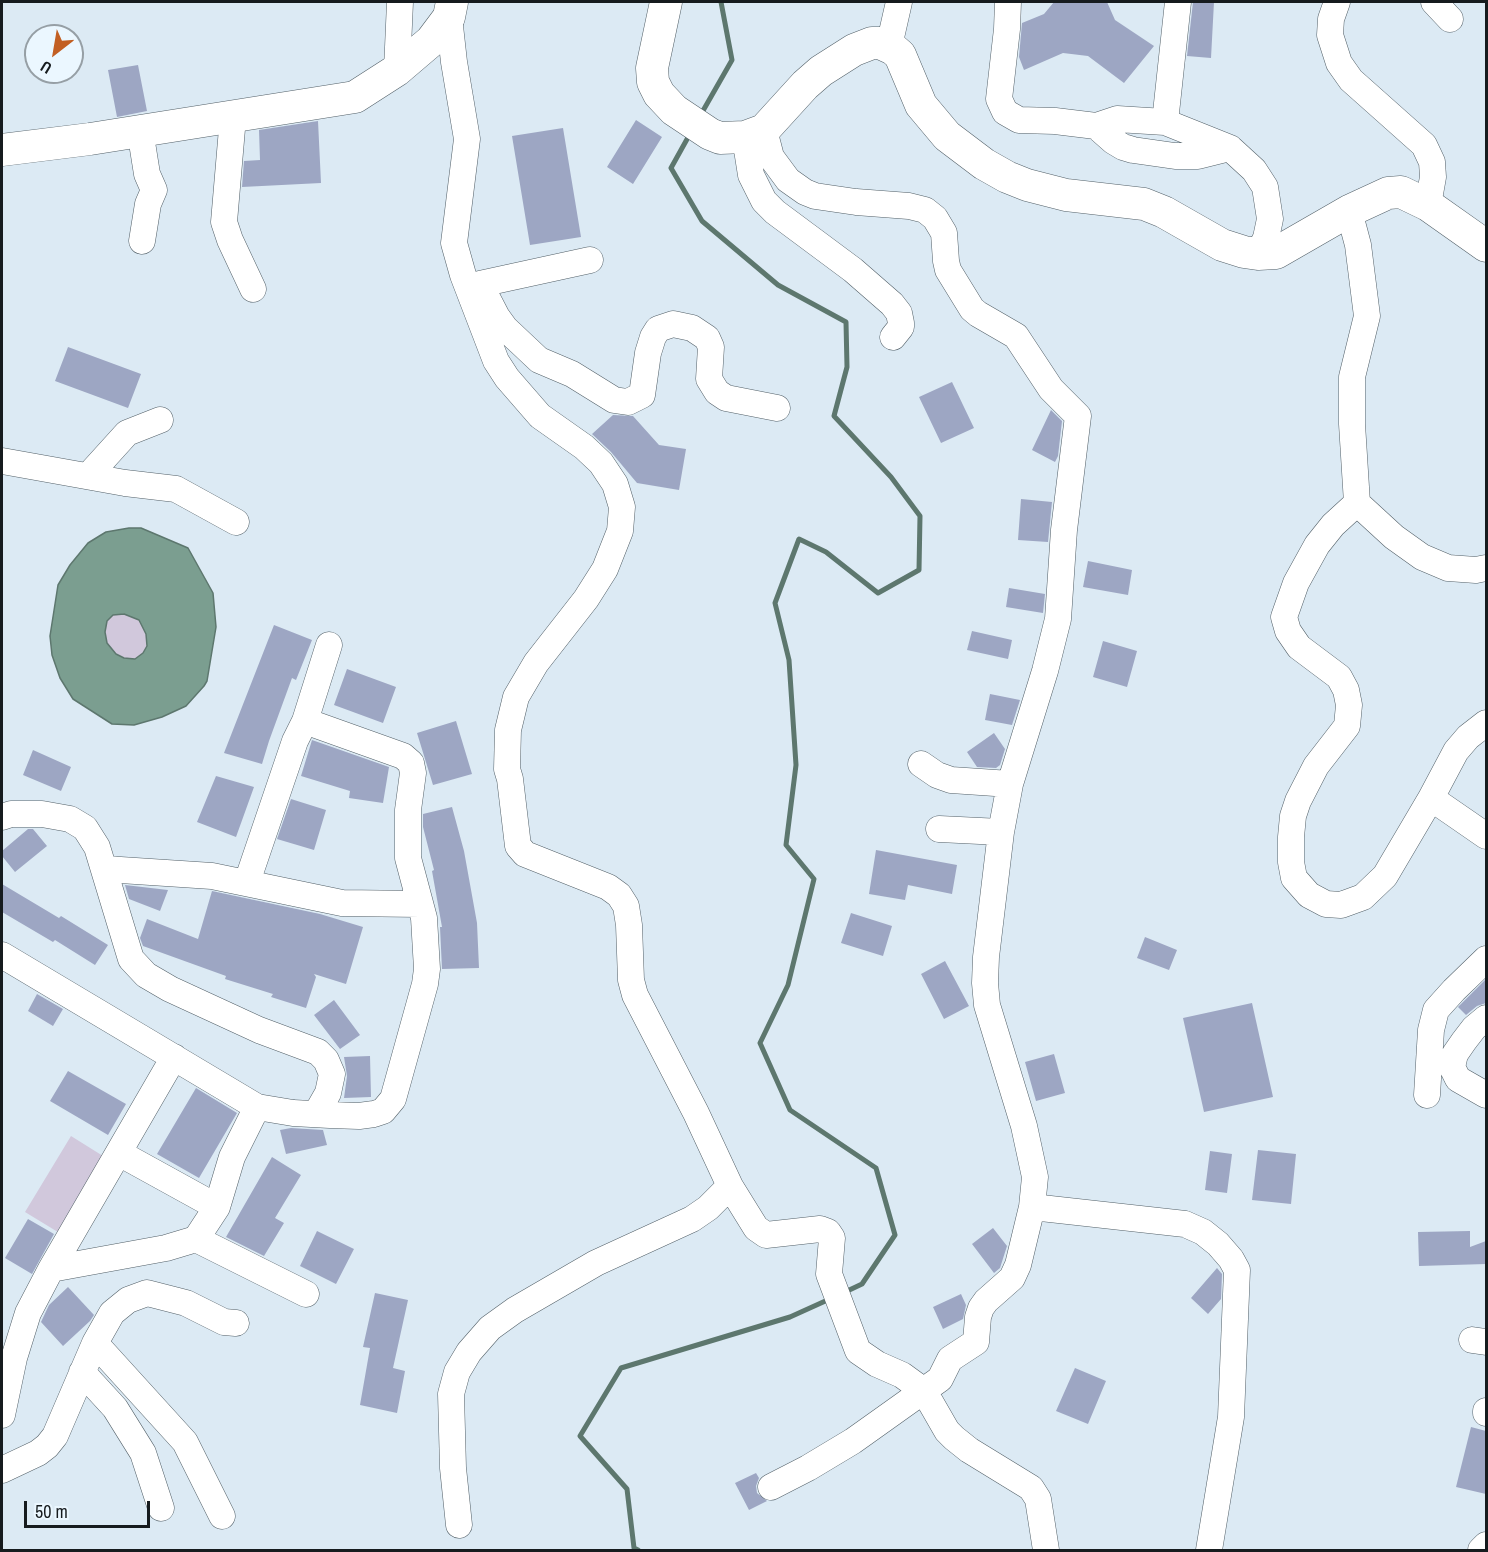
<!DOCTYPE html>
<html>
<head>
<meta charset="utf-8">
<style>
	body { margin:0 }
	#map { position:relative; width:1488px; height:1552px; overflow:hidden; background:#dceaf4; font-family:"Archivo Narrow",sans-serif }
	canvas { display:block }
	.frame { position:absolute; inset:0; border:3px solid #161b1e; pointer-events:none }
	.north { position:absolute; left:24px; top:24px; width:60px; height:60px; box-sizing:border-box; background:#ebf7ff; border:2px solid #969fa5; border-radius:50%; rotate:211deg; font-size:16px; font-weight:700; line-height:24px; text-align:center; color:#161b1e }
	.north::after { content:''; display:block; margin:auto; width:21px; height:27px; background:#c25f23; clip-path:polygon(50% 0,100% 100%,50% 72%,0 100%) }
	.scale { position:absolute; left:24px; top:1501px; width:126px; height:27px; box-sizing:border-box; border:3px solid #161b1e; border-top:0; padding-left:8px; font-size:18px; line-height:21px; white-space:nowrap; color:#161b1e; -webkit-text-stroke:4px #ebf7ff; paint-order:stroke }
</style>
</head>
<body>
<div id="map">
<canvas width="1488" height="1552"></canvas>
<div class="frame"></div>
<div class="north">U</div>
<div class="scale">50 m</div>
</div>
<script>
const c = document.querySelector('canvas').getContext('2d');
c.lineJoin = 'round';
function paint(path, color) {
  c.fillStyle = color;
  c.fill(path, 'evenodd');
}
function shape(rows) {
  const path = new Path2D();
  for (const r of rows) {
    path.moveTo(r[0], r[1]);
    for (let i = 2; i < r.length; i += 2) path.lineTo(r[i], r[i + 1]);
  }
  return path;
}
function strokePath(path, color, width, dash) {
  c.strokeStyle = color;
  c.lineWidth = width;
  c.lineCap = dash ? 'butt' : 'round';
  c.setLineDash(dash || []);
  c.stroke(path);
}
paint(shape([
	[124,614,139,620,146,634,147,646,143,653,135,659,124,658,116,654,107,643,105,632,107,621,113,615],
	[71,1136,111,1161,66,1237,25,1212]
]), '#d1c8dc');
const water = shape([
	[129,528,141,528,188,548,213,593,216,627,207,681,204,686,186,706,162,717,134,725,112,724,73,699,60,678,52,655,50,636,58,585,70,565,88,543,101,535,106,532,129,528],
	[124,614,139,620,146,634,147,646,143,653,135,659,124,658,116,654,107,643,105,632,107,621,113,615,124,614]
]);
paint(water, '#7b9e90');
strokePath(water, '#5d776e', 1.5);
strokePath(shape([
	[700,116,732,60,721,2],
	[691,132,671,168,702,221,778,285,846,322,847,367,834,416,891,477,920,516,919,570,878,593,826,552,799,539,775,603,789,660,796,765,786,845,814,879,788,985,760,1043,790,1110,876,1168,895,1235,862,1284,843,1293],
	[638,1550,634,1548,627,1489,580,1436,621,1368,790,1317,832,1298]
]), '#5d776e', 5);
paint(shape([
	[1054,2,1107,2,1115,20,1154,46,1124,83,1088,56,1063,53,1024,70,1019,57,1022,23,1044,14],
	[1193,2,1214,2,1211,58,1187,56],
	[138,65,147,111,117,117,108,70],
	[636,120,662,137,633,184,607,167],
	[318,121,321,183,242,187,244,161,260,160,259,130],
	[563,128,581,237,530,245,512,136],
	[68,347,141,374,128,408,55,381],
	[952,382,974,428,941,443,919,397],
	[1051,410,1062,421,1058,456,1055,462,1032,450],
	[613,415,633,416,659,445,686,449,679,490,637,483,611,452,592,434],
	[1021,499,1052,502,1048,542,1018,540],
	[1088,561,1132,570,1128,595,1083,587],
	[1009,588,1045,594,1043,613,1006,607],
	[274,625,312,640,296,680,292,678,269,741,262,764,224,753],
	[972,631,1012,640,1008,659,967,650],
	[1103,641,1137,651,1127,687,1093,677],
	[347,669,396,687,383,723,334,705],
	[990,694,1020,700,1012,725,985,720],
	[456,721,472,774,433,785,417,733],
	[994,733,1005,749,1000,765,996,768,977,767,967,752],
	[312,740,389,767,383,803,349,798,350,791,301,776],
	[33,750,71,767,61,791,23,775],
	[216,776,254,787,236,837,197,822],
	[291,799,326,810,314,850,277,839],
	[452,807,464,851,477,923,479,968,442,969,440,927,442,927,432,871,434,870,423,827,423,814],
	[28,829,33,829,47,846,15,872,2,856,2,851],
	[876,850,957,865,952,894,908,885,905,900,869,894],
	[2,884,59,918,61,916,108,945,95,965,55,940,53,942,2,912],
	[125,885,168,890,160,911,129,899],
	[212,891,320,914,363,927,346,984,314,974,316,977,306,1008,271,997,273,994,225,979,226,976,143,946,140,938,147,919,198,939],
	[851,913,892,926,883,956,841,943],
	[1145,937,1177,950,1169,970,1137,958],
	[945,961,969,1006,944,1019,921,974],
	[1486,979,1486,1003,1477,1006,1466,1015,1458,1007],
	[37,994,63,1009,53,1026,28,1011],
	[334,1000,360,1035,340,1049,314,1015],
	[1252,1003,1273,1097,1204,1112,1183,1018],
	[1054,1054,1065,1093,1036,1101,1025,1062],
	[370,1056,371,1097,344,1098,347,1076,344,1057],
	[68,1071,126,1104,108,1135,50,1101],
	[196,1088,237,1113,199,1178,157,1154],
	[291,1128,323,1130,327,1145,286,1154,280,1130],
	[1258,1150,1296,1154,1291,1204,1252,1200],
	[1210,1151,1232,1154,1227,1193,1205,1190],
	[272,1157,301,1175,275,1218,284,1223,264,1256,226,1237],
	[28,1219,54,1234,32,1274,5,1258],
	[993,1228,1007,1246,1000,1268,994,1273,972,1244],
	[317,1231,354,1249,336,1284,300,1266],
	[1470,1231,1470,1247,1486,1241,1486,1264,1419,1266,1418,1232],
	[1217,1268,1222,1274,1221,1299,1208,1314,1191,1298],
	[68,1287,94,1315,90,1321,63,1346,41,1322,49,1305],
	[375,1293,408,1300,393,1368,405,1371,397,1413,360,1405,370,1348,363,1347],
	[961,1294,966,1305,963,1319,943,1329,933,1307],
	[1075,1368,1106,1381,1088,1424,1056,1411],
	[1471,1427,1486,1431,1486,1494,1456,1487],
	[756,1473,759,1478,756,1486,757,1493,767,1501,749,1510,735,1483]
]), '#9da6c3');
const minor = shape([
	[1008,2,1007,29,999,99,1005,112,1019,120,1055,121,1096,126,1117,119,1165,122,1230,148,1254,170,1265,187,1270,219,1266,238,1258,254],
	[1337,2,1331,19,1330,35,1339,63,1351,80,1424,145,1432,162,1433,177,1428,205],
	[1434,2,1450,19],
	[449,17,454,62,467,139,454,243,463,275,496,361,507,378,540,416,584,447,601,463,615,484,622,507,620,531,605,569,586,599,536,663,516,697,508,730,507,769,510,779,518,846,525,854,608,887,619,895,626,906,629,925,631,980,635,995,696,1113,730,1186,756,1228,766,1235,820,1229,828,1232,832,1238,829,1274,858,1351,877,1364,902,1375,924,1391,947,1431,954,1438,969,1450,1031,1488,1038,1499,1046,1550],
	[889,46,899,2],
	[397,70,400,2],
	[233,117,224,222,230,240,253,289],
	[1165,122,1178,2],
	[1096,126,1113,141,1123,147,1133,150,1175,156,1198,156,1230,148],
	[140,130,147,174,154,190,148,204,142,241],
	[764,130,771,157,788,180,805,192,815,196,856,202,909,206,925,210,935,218,944,233,946,261,948,270,972,309,978,314,1016,336,1051,389,1078,416,1064,530,1058,619,1045,671,1010,784,1001,832,986,957,985,983,987,1005,1024,1126,1035,1177,1032,1207,1018,1265,1012,1278,986,1301,981,1308,978,1317,976,1342,950,1359,940,1379,853,1441,808,1468,771,1487],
	[745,137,751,175,764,201,775,212,853,270,892,304,899,313,901,323,901,327,893,337],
	[1349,211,1358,245,1367,316,1352,377,1352,424,1357,503,1394,537,1422,557,1448,568,1476,570,1486,568],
	[480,284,590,260],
	[483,290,497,317,505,328,539,360,572,374,614,400,628,402,642,395,648,353,653,337,658,329,673,324,692,328,707,338,711,347,709,379,717,392,726,398,777,408],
	[2,461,125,483,176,489,236,522],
	[88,476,127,433,160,420],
	[1357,503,1333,525,1317,545,1296,583,1284,617,1288,631,1299,647,1339,677,1346,690,1349,705,1347,726,1316,766,1298,801,1293,816,1291,837,1291,862,1294,878,1309,895,1326,904,1341,905,1363,897,1385,876,1431,798,1486,836],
	[305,721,329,645],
	[921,764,937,775,951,780,1010,784],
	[1431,798,1456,751,1468,737,1486,723],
	[2,817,11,814,42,814,70,819,85,828,97,847,131,959,146,975,170,989,259,1030,318,1052,326,1060,332,1074,328,1093,316,1114],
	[939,829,1001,832],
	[105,869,212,876,342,903,420,904],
	[2,955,257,1107,293,1113,330,1115,359,1116,374,1114,383,1111,393,1099,425,984,427,969,424,918,408,858,408,810,413,773,411,763,403,756,305,721,295,741,247,882],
	[1486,1018,1474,1028,1464,1041,1455,1054,1452,1067,1458,1079,1486,1095],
	[1427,1095,1431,1030,1436,1010,1454,990,1486,959],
	[119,1153,217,1207],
	[1032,1207,1185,1224,1203,1232,1218,1244,1231,1259,1237,1270,1231,1417,1209,1550],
	[196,1239,306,1294],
	[51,1269,166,1248,196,1239,217,1207,232,1157,257,1107],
	[1472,1340,1486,1342],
	[95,1343,185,1442,222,1516],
	[82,1372,115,1408,143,1453,161,1508],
	[1486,1413,1486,1411],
	[2,1415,14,1358,28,1313,51,1269,174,1057],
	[2,1470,38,1453,47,1446,55,1436,95,1343,112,1313,128,1300,147,1293,186,1303,224,1322,236,1323],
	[459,1525,453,1468,451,1394,457,1372,469,1352,490,1328,515,1310,596,1263,692,1219,708,1208,730,1186],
	[1481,1550,1486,1545]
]);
const major = shape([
	[666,2,652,68,653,82,659,94,674,110,710,134,720,138,745,137,764,130,805,85,821,71,854,50,872,43,880,43,893,49,900,55,921,105,947,136,984,164,1007,177,1027,185,1066,195,1144,204,1164,212,1222,245,1244,252,1258,254,1276,253,1349,211,1388,193,1401,192,1428,205,1486,246],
	[2,150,90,139,355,97,397,70,431,41,449,17,452,2]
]);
strokePath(minor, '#536068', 27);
strokePath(major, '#536068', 33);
strokePath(minor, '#fff', 26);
strokePath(major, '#fff', 32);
</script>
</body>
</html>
